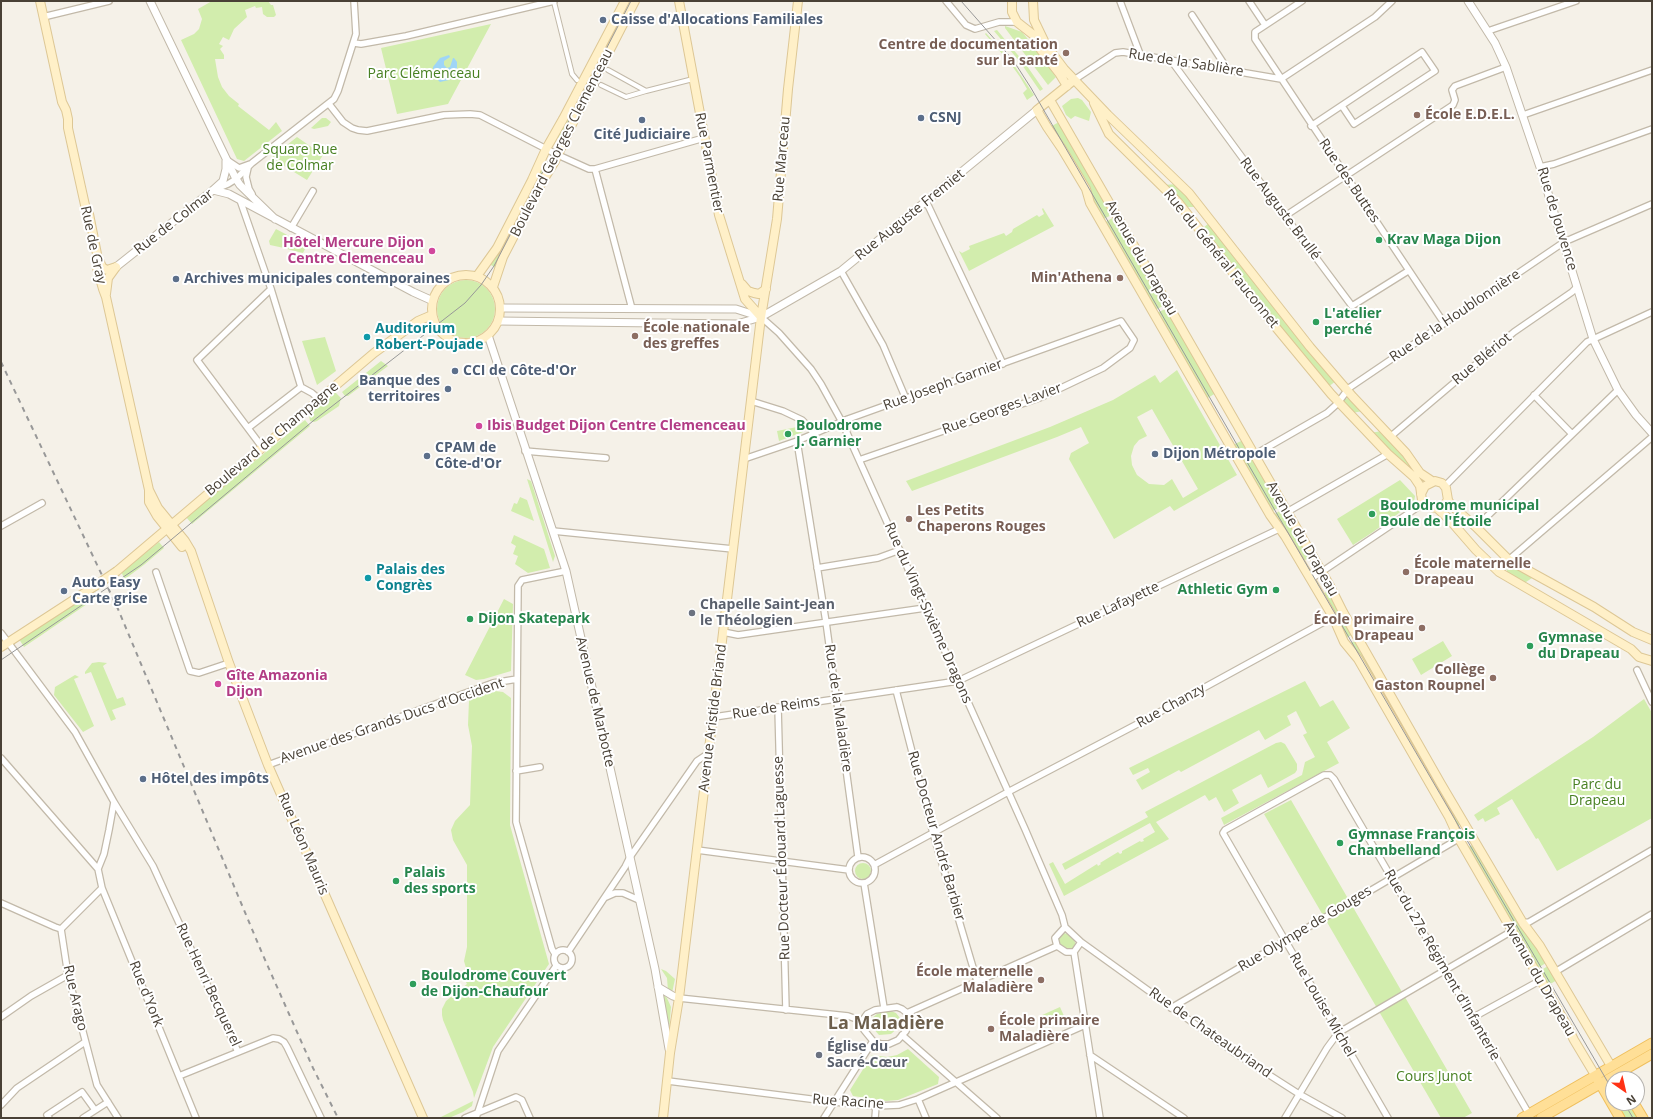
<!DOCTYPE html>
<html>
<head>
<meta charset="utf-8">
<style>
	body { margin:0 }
	#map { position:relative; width:1653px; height:1119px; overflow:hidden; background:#f5f1e8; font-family:"Open Sans",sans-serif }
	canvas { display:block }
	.frame { position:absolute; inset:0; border:2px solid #494136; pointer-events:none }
	.north { position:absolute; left:1605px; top:1071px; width:40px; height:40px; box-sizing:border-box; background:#fff; border:1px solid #b6b3af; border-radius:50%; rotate:146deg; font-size:11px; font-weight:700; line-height:16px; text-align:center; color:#494136 }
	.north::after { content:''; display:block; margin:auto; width:14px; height:18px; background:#ff3215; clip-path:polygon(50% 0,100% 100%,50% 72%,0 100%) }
</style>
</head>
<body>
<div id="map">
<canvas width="1653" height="1119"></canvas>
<div class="frame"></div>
<div class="north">N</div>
</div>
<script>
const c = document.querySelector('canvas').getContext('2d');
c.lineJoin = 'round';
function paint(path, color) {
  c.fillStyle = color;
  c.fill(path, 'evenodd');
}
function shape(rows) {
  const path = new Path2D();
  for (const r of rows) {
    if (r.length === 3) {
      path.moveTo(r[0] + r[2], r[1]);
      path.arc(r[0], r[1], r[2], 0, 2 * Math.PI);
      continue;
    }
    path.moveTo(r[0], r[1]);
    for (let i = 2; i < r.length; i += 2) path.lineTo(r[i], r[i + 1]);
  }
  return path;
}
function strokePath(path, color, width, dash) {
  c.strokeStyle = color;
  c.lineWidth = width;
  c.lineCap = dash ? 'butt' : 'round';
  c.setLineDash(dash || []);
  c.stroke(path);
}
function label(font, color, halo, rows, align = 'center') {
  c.font = font + ' "Open Sans",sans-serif';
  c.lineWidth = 4;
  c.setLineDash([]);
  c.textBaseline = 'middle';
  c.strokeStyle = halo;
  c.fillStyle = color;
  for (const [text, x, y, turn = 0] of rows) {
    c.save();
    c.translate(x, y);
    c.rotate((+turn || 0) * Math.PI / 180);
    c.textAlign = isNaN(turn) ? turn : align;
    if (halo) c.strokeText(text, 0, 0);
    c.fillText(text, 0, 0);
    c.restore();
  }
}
paint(shape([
	[212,1,268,1,271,5,273,5,276,15,274,17,267,17,263,14,262,7,256,8,255,6,245,10,247,17,234,29,229,40,223,37,219,44,223,46,220,49,224,55,224,59,215,59,218,77,222,87,229,96,239,104,238,106,269,130,276,122,282,131,244,161,237,159,181,40,194,34,199,29,202,19,198,9],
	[627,1,633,1,563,141,555,136],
	[491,24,448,104,397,114,381,48],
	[1005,26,1022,32,1037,50,1056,77,1048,85,1005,28],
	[997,30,1027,66,1043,89,1040,91,1020,62,994,31],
	[986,33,1012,62,1034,95,1027,100,1023,93,1027,89,1020,77,1010,63,985,34],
	[1078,98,1082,100,1091,112,1089,121,1075,116,1071,119,1066,115,1062,106,1071,99],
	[322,118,326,118,331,122,328,126,319,128,314,129,311,128],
	[1059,122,1113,214,1102,220,1050,127],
	[297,137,323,155,307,180,276,161,273,156],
	[541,162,550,167,497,269,488,263],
	[1177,184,1197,207,1185,207,1164,185],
	[1043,208,1054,226,969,271,959,251,962,253,970,249,969,246,1004,233,1006,236,1012,232,1013,229,1037,215,1039,217,1044,214,1042,209],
	[1114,217,1165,305,1155,310,1104,223],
	[1209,223,1336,381,1328,387,1299,353,1203,228],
	[276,229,291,237,284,248,270,245,269,241],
	[294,238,307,245,303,253,287,249],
	[466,309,29],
	[1167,308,1216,393,1206,399,1157,313],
	[325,337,336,371,317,385,302,341],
	[381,361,388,366,348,396,345,396,342,392],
	[1177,370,1237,475,1174,511,1170,506,1114,539,1069,459,1071,453,1089,443,1081,427,1057,437,912,491,906,481,1050,427,1113,400,1155,375,1160,383],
	[1152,409,1198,489,1183,498,1172,479,1164,485,1149,484,1137,475,1132,465,1131,456,1134,446,1139,440,1147,436,1137,417],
	[335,392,341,398,339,406,317,421,314,422,310,421,309,415],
	[1350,397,1363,411,1352,413,1343,401,1345,399],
	[305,420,310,426,192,524,186,517],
	[802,426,803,432,779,441,777,431],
	[1382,431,1406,457,1420,477,1419,479,1370,433],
	[1243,440,1281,506,1271,512,1233,445],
	[527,479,531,481,555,556,553,562],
	[1400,480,1415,496,1414,502,1373,532,1353,545,1337,519],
	[520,497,527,500,534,521,511,511,514,503,517,504],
	[1283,509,1311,557,1303,561,1273,515],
	[514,535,544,549,550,568,528,573,515,564,518,556,513,554,516,546,511,543],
	[159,542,164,548,145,564,125,579,121,572],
	[1511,566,1514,567,1532,578,1523,584,1507,573,1507,569],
	[1329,590,1353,634,1345,639,1323,594],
	[86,595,90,602,24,647,19,639],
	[504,599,513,604,511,671,484,679,476,680,465,675],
	[1357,640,1463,823,1456,827,1348,644],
	[1443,641,1452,656,1421,675,1412,659],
	[99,662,107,663,103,666,117,699,123,697,126,705,112,710,116,719,111,721,91,672,85,674,85,672,92,663],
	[75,675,79,677,74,679,94,726,83,732,54,695,55,687],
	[1305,681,1320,707,1333,700,1350,728,1327,742,1339,763,1224,825,1221,818,1302,775,1305,762,1315,757,1303,735,1307,733,1296,711,1287,716,1291,725,1265,740,1259,730,1181,772,1179,770,1142,790,1136,780,1150,772,1148,768,1133,775,1129,768],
	[495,691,503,692,511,698,510,825,549,964,493,1047,474,1098,473,1092,443,1020,442,1015,442,1009,446,1001,467,984,462,974,466,968,464,961,467,947,467,865,453,840,451,830,455,821,470,805,472,746,468,725,469,700],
	[1644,699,1652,713,1652,818,1557,871,1538,838,1536,839,1512,799,1497,808,1500,814,1485,822,1483,818,1478,821,1474,815,1593,737],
	[1281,742,1285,744,1297,764,1297,770,1295,773,1268,788,1261,774,1232,790,1239,803,1224,812,1216,797,1209,801,1205,795,1156,822,1169,839,1064,896,1049,864,1053,862,1065,884,1097,864,1098,866,1101,864,1100,863,1118,852,1120,854,1122,853,1122,851,1140,841,1141,842,1144,841,1143,839,1155,832,1150,823,1065,870,1062,864,1148,817,1145,812,1276,743],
	[1291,800,1472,1113,1463,1118,1441,1118,1264,814],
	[1475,844,1546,963,1536,969,1466,848],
	[863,871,8],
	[1064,933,1070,935,1074,939,1076,946,1074,949,1069,950,1060,944,1058,937],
	[1548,966,1557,980,1547,986,1538,972],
	[661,969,666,971,675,979,672,993,668,991,667,978],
	[662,996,665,996,667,998,671,1007,669,1032],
	[1060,1007,1064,1016,1045,1025,1040,1016],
	[891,1011,896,1013,900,1018,900,1026,891,1034,879,1035,871,1026,872,1018,877,1014],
	[908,1049,939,1077,938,1084,898,1100,886,1101,853,1096,850,1090,872,1055,887,1057,897,1055],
	[473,1101,472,1106,463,1112,449,1118,439,1118],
	[1614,1103,1630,1103,1639,1118,1623,1118]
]), '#d2edad');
paint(shape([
	[449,55,450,57,444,61,444,65,447,68,450,67,453,58,454,58,457,62,457,69,449,80,440,82,433,75,433,67,440,58]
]), '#9fd5f7');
const pedestrian = shape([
	[554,2,572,74,577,80],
	[608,70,646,91,693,79],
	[601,85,626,97,646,91]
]);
const minor = shape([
	[946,1,966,25,975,29,999,22,1017,22],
	[1120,1,1140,54],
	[1249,1,1265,25],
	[1302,1,1255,32,1255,39,1444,323],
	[1192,15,1228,70],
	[43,17,109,1],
	[1488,31,1576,1],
	[354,43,361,44,406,36,554,1],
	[1170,59,1285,216,1352,306,1408,271],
	[1281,79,1375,17,1392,1],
	[1074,80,1115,53,1123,52,1281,79],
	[329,104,343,122,352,128,358,130,367,131,444,115,470,114,480,115,558,155,589,169,595,169,704,138],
	[1523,115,1652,70],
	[1311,126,1422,52,1435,71,1354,124,1342,106],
	[227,160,239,168,250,164],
	[1540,167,1554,164,1652,129],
	[248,168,246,177,249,189,252,194],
	[595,169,632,309],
	[216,189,228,184,236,179,252,163,334,99,338,91,356,34,354,1],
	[240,200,271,289,301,387,312,393,320,400],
	[926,201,1003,364],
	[1285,216,1453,105,1455,100,1452,90,1455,86,1506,67],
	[291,228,313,191],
	[841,271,883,345,906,399],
	[761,317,779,333,811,369,821,384,842,422,1025,829,1062,915,1065,927],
	[1534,395,1572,434],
	[751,401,783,411,802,420,811,429,813,434],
	[248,428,301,387],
	[1390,437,1514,332,1572,292,1577,287],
	[797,441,826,622,858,857],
	[262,447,197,360,271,289],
	[525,451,606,458],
	[1254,455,1327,413,1337,404,1349,388,1564,242,1652,204],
	[744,459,797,441,848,419,1121,321,1134,340,1130,348,1103,368,1042,397,859,460],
	[1445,486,1587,342,1652,312],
	[1287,512,1388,454],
	[1,526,42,503],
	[1476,527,1618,390],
	[553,531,733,549],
	[817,568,878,558,900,550],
	[156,572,190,671,199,673,229,663],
	[1499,572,1512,557,1652,437],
	[1311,579,1424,503],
	[723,632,738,635,925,608],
	[1,633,75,732,114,802,109,830,104,854,98,869],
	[1637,670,1652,702],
	[896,690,933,833,977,981],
	[778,707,786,1010],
	[714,717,958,681,1279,529],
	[1,758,98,869,102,888,196,1118],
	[268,765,493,683,517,679],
	[516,771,540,767],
	[114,802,153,866,238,1052],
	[697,850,849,870],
	[862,870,13],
	[874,865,1008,792,1145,720,1333,617],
	[864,883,884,1008],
	[102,888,61,929,68,975,97,1085,118,1118],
	[606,897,615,893,623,893,639,900],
	[1,903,55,927,61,929],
	[1523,923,1529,922,1652,850],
	[1065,927,1081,942,1074,952,1066,952,1057,946,1055,938,1065,927],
	[1081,942,1235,1053,1299,1094,1342,1118],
	[563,959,9],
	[568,952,625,867,630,857,697,761,709,753],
	[1074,952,1100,1118],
	[555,954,552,949,516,822,518,586,522,580,566,571],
	[1555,972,1652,914],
	[679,998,848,1016,862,1021],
	[897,1007,902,1009,907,1013,908,1025,906,1031,898,1040,889,1044,881,1044,873,1041,864,1030,862,1021,867,1014,875,1010,897,1007],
	[1171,1008,1470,832],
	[907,1013,1057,946],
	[1,1017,31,996,68,975],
	[1472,1018,1541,980],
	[902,1035,997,1118],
	[1090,1055,1184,1118],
	[179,1076,273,1038,279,1039,284,1042,287,1047,321,1118],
	[668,1081,834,1102,876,1106,899,1105,918,1099,1085,1025],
	[918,1099,926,1118],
	[1,1105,17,1088,85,1042],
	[49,1118,47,1115,82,1092,95,1110],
	[83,1118,108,1102],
	[465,1118,516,1097,522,1100,530,1118],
	[476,1118,498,1051,556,966],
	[824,1118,873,1041],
	[875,1118,876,1106],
	[1285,1118,1327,1048,1338,1033,1512,931],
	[1388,1118,1223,833,1225,830,1324,775,1330,775,1334,779,1529,1114]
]);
const tertiary = shape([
	[150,1,236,179,240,185,275,219],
	[1468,1,1495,43,1506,67,1540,167,1593,339,1618,390,1636,415,1652,433],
	[213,190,229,194,413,292,433,301],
	[116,267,213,190,223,181,226,169,226,161],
	[501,308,736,309,761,317],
	[498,321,737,324,761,317,841,271,1037,110],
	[488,335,566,571,655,969,669,1049],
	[658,987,673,996,679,998]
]);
const secondary = shape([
	[40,1,62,102,66,110,68,119,68,128,85,205,89,214,97,254,97,268,103,289,106,297,149,490,149,502,157,516,182,547],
	[679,1,719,215,745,299,761,317],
	[1012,1,1012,12,1017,22,1045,44],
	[1033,1,1034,20,1046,45,1064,69,1108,115,1189,193,1310,347,1353,397,1406,453,1420,473,1432,481],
	[1038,40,1041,50,1059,73,1067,86],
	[1074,80,1037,110,1047,127,1062,149,1086,189,1090,203,1270,515,1285,536,1333,617,1344,642,1358,659,1449,817,1459,839,1566,1024,1574,1040,1595,1075],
	[1050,100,1330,586,1343,612,1441,784,1523,923,1540,946,1611,1066],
	[1094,103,1109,134,1178,202,1269,319,1331,394,1388,454,1414,477,1420,486,1422,500,1424,503,1431,507,1437,508,1444,505,1448,500,1446,488,1442,483,1435,481,1425,486,1421,494],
	[98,257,102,267,105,269,107,270,116,267],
	[466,309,34],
	[477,276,497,248,532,180,546,149,563,119,625,1],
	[742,284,748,291,754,293,759,294,766,289],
	[493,287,503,257,542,182,555,161,575,118,635,1],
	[106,294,108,278,116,267],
	[149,490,158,508,185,541,191,551,229,663,268,765,423,1118],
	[1448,500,1451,505,1476,527,1509,560,1594,607,1633,632,1652,640],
	[1437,508,1449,519,1476,550,1499,572,1631,649,1639,657,1652,661],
	[117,571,374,353,418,321,432,315],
	[1,647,95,586],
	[663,1118,670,1053,679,998,761,317,777,219,788,89,798,1]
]);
const primary = shape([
	[1598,1080,1620,1118],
	[1634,1103,1643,1118],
	[1522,1118,1652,1043],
	[1541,1118,1652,1054]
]);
strokePath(pedestrian, '#c2b9a9', 6);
strokePath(minor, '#c2b9a9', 8);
strokePath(tertiary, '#c2b9a9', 9);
strokePath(secondary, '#ddc795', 10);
strokePath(primary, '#efbf5c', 11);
strokePath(pedestrian, '#fff', 4);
strokePath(minor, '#fff', 5.5);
strokePath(tertiary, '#fff', 7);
strokePath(secondary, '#fff0c8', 8);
strokePath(primary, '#ffdf97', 9);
strokePath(shape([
	[961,1,1013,60,1031,88,1266,495,1613,1091],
	[1,660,141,565,313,421,465,303,481,285,494,266,631,1],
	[1624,1103,1633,1118]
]), '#989898', 1);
strokePath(shape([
	[1,362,118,609,262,953,313,1068,338,1118]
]), '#989898', 2, [5, 5]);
const secondaryBridge = shape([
	[95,586,117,571]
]);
strokePath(secondaryBridge, '#ddc795', 10, []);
strokePath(secondaryBridge, '#fff0c8', 8);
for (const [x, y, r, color] of [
	[603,20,4,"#5c6f8a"],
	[1066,53,4,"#8d6e63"],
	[1417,115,4,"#8d6e63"],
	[921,118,4,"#5c6f8a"],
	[642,120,4,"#5c6f8a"],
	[1379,240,4,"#2e9e5b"],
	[432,251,4,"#d1479c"],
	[1120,278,4,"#8d6e63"],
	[176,279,4,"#5c6f8a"],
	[1316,322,4,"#2e9e5b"],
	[635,336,4,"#8d6e63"],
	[367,337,4,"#0f9aa8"],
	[455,371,4,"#5c6f8a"],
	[448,389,4,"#5c6f8a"],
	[479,426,4,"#d1479c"],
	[788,434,4,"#2e9e5b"],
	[1155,454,4,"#5c6f8a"],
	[427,456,4,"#5c6f8a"],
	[1372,514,4,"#2e9e5b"],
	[909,519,4,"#8d6e63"],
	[1406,572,4,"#8d6e63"],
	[368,578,4,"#0f9aa8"],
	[1276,590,4,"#2e9e5b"],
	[64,591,4,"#5c6f8a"],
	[692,613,4,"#6b7280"],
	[470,619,4,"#2e9e5b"],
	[1422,628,4,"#8d6e63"],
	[1530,646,4,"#2e9e5b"],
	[1493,678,4,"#8d6e63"],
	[218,684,4,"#d1479c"],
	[143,779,4,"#5c6f8a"],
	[1340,843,4,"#2e9e5b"],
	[396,881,4,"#2e9e5b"],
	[1041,980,4,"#8d6e63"],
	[413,984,4,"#2e9e5b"],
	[991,1029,4,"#8d6e63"],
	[819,1055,4,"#6b7280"]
]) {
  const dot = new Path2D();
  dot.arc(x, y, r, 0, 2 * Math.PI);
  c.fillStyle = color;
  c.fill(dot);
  strokePath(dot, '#fff', 1.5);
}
label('bold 14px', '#4e5e75', '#fff', [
	["Caisse d'Allocations Familiales",611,20],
	["CSNJ",929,118],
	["Cité Judiciaire",642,135,"center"],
	["Archives municipales contemporaines",184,279],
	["CCI de Côte-d'Or",463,371],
	["Banque des",440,381,"right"],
	["territoires",440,397,"right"],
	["CPAM de",435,448],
	["Côte-d'Or",435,464],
	["Dijon Métropole",1163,454],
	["Auto Easy",72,583],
	["Carte grise",72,599],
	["Hôtel des impôts",151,779]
], 'left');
label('bold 14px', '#785e54', '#fff', [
	["Centre de documentation",1058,45],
	["sur la santé",1058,61],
	["École E.D.E.L.",1425,115,"left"],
	["Min'Athena",1112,278],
	["École nationale",643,328,"left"],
	["des greffes",643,344,"left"],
	["Les Petits",917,511,"left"],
	["Chaperons Rouges",917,527,"left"],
	["École maternelle",1414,564,"left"],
	["Drapeau",1414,580,"left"],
	["École primaire",1414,620],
	["Drapeau",1414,636],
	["Collège",1485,670],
	["Gaston Roupnel",1485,686],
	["École maternelle",1033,972],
	["Maladière",1033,988],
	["École primaire",999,1021,"left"],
	["Maladière",999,1037,"left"]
], 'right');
label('14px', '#494136', '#fff', [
	["Rue de la Sablière",1186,63,9],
	["Boulevard Georges Clemenceau",562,143,-63],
	["Rue Marceau",782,159,-85],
	["Rue Parmentier",709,163,79],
	["Rue des Buttes",1349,181,56],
	["Rue Auguste Brullé",1280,209,53],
	["Rue Auguste Fremiet",910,215,-39],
	["Rue de Jouvence",1557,219,73],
	["Rue de Colmar",174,222,-38],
	["Rue de Gray",93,245,78],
	["Avenue du Drapeau",1141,258,60],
	["Rue du Général Fauconnet",1221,259,51],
	["Rue de la Houblonnière",1455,316,-34],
	["Rue Blériot",1482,359,-40],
	["Rue Joseph Garnier",943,385,-20],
	["Rue Georges Lavier",1002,409,-20],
	["Boulevard de Champagne",272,439,-40],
	["Avenue du Drapeau",1302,539,60],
	["Rue Lafayette",1118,605,-25],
	["Rue du Vingt-Sixième Dragons",928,613,66],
	["Avenue de Marbotte",595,702,77],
	["Rue Chanzy",1171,706,-29],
	["Rue de Reims",776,708,-9],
	["Rue de la Maladière",838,708,82],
	["Avenue Aristide Briand",713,718,-83],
	["Avenue des Grands Ducs d'Occident",392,721,-19],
	["Rue Docteur André Barbier",936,836,74],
	["Rue Léon Mauris",303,844,67],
	["Rue Docteur Édouard Laguesse",782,858,-92],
	["Rue Olympe de Gouges",1305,929,-31],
	["Rue du 27e Régiment d'Infanterie",1442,965,60],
	["Avenue du Drapeau",1539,979,60],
	["Rue Henri Becquerel",208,985,65],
	["Rue d'York",146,994,68],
	["Rue Arago",75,998,77],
	["Rue Louise Michel",1322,1005,60],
	["Rue de Chateaubriand",1210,1033,35],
	["Rue Racine",848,1102,4]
]);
label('14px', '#498123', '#fff', [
	["Parc Clémenceau",424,74],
	["Square Rue",300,150],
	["de Colmar",300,166],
	["Parc du",1597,785],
	["Drapeau",1597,801],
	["Cours Junot",1434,1077]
]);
label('bold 14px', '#27864d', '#fff', [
	["Krav Maga Dijon",1387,240],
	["L'atelier",1324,314],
	["perché",1324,330],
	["Boulodrome",796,426],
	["J. Garnier",796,442],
	["Boulodrome municipal",1380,506],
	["Boule de l'Étoile",1380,522],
	["Athletic Gym",1268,590,"right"],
	["Dijon Skatepark",478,619],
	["Gymnase",1538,638],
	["du Drapeau",1538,654],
	["Gymnase François",1348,835],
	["Chambelland",1348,851],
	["Palais",404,873],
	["des sports",404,889],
	["Boulodrome Couvert",421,976],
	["de Dijon-Chaufour",421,992]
], 'left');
label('bold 14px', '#b23c85', '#fff', [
	["Hôtel Mercure Dijon",424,243,"right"],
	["Centre Clemenceau",424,259,"right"],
	["Ibis Budget Dijon Centre Clemenceau",487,426],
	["Gîte Amazonia",226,676],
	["Dijon",226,692]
], 'left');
label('bold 14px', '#0d838f', '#fff', [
	["Auditorium",375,329],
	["Robert-Poujade",375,345],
	["Palais des",376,570],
	["Congrès",376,586]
], 'left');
label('bold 14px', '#5b616d', '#fff', [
	["Chapelle Saint-Jean",700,605],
	["le Théologien",700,621],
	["Église du",827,1047],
	["Sacré-Cœur",827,1063]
], 'left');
label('bold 18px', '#6d5f4c', '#fff', [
	["La Maladière",886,1024]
]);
</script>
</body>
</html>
